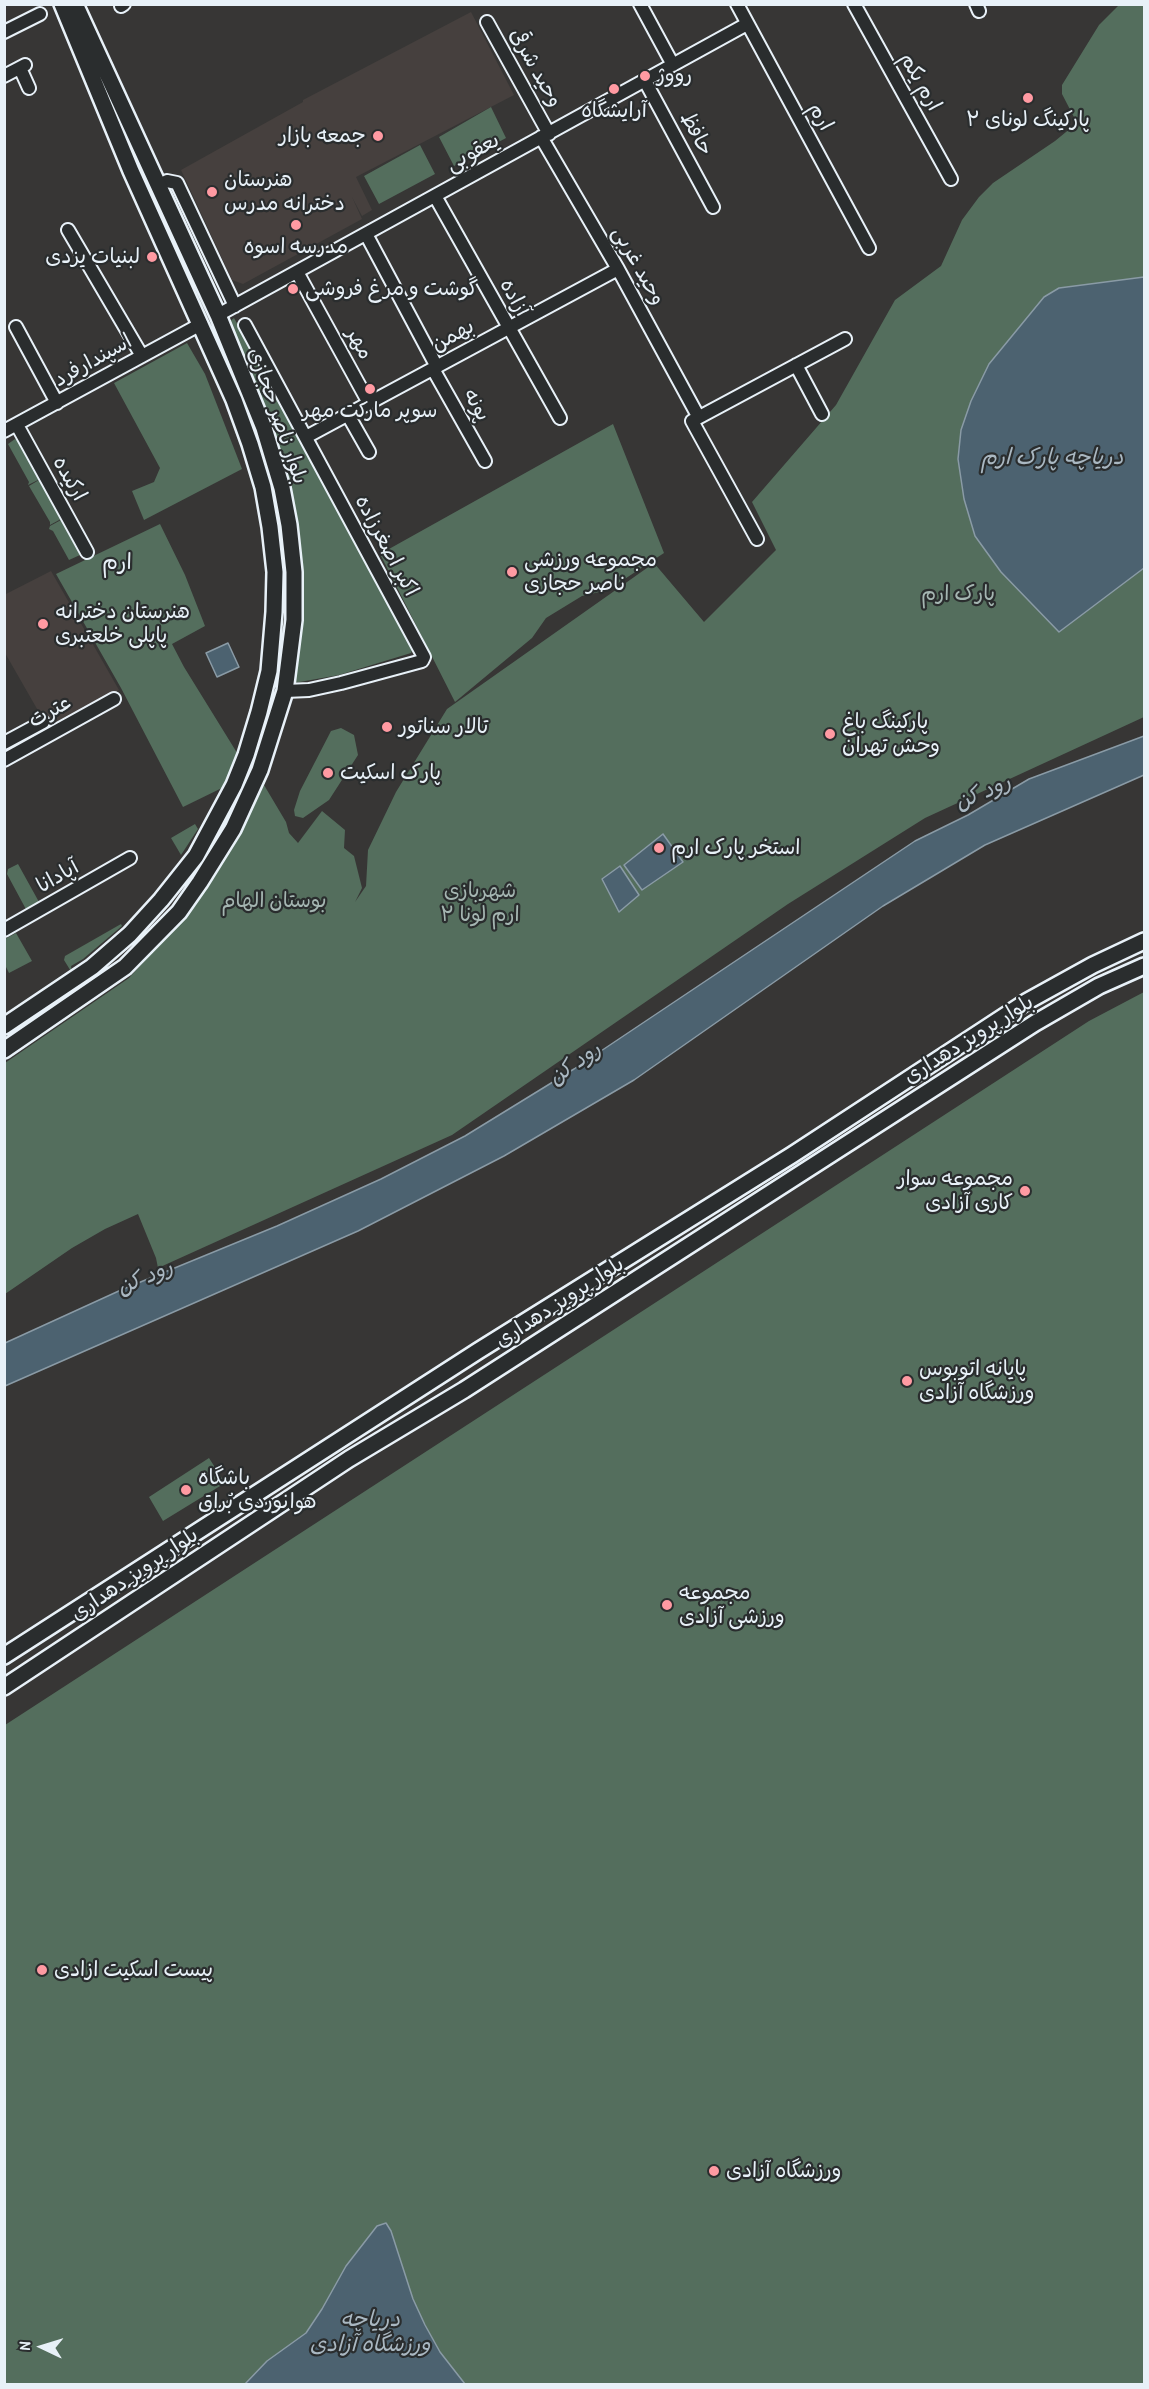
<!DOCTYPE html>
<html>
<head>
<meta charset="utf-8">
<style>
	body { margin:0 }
	#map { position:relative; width:1149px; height:2389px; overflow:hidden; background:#373635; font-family:"Patrick Hand",sans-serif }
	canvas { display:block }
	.frame { position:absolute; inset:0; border:6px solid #e8f1f8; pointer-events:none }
	.north { position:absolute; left:12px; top:2317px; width:60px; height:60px; -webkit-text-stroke:4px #2a2d2e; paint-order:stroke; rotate:274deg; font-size:16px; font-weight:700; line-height:24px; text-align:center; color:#e8f1f8 }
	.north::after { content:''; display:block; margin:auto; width:21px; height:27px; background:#e8f1f8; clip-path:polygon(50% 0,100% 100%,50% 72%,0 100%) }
</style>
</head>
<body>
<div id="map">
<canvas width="1149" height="2389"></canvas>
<div class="frame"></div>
<div class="north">N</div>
</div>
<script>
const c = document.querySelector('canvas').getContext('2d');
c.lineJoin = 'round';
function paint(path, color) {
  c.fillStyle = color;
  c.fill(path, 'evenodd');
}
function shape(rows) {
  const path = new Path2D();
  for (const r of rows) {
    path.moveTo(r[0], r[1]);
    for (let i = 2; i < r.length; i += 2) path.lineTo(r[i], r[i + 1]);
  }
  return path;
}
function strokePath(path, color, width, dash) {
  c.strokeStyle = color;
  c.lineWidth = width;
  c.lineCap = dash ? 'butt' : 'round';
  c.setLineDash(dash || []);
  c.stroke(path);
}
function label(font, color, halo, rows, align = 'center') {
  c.font = font + ' "Patrick Hand","Playpen Sans Arabic",sans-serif';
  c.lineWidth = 4.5;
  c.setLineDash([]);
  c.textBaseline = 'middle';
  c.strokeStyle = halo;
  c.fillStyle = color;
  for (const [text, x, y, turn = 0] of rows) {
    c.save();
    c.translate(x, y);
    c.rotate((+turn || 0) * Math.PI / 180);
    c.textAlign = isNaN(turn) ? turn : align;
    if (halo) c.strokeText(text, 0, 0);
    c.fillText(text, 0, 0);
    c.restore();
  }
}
paint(shape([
	[471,12,514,95,356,177,372,210,362,216,352,197,362,219,243,284,232,280,181,170,303,102,303,100],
	[51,571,119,690,48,728,5,653,4,595]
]), '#46403e');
paint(shape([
	[1119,5,1144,5,1144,717,925,818,788,904,452,1135,158,1268,156,1258,138,1214,105,1229,72,1248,5,1294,5,1063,129,978,180,922,223,863,264,785,286,822,289,833,298,843,322,811,345,830,344,848,354,856,362,888,355,902,366,886,368,850,396,792,447,709,654,563,704,622,776,550,752,502,836,405,895,300,941,266,962,220,979,197,993,183,1055,141,1077,123,1062,94,1062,85,1099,25],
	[491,107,506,138,454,166,439,137],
	[420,145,435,174,379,204,364,176],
	[234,318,414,646,411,653,339,675,294,683,302,588,299,552,229,322],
	[187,343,205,374,242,469,144,520,132,491,154,482,160,468,114,383],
	[613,424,664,553,608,590,582,596,546,618,532,638,455,702,380,554],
	[15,439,19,441,40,479,28,485,29,482,8,444],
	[39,480,61,519,50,525,50,522,29,486],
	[61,520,80,555,69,560,53,531,49,529,50,526],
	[160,524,185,575,205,626,172,644,184,667,239,756,226,786,183,807,121,688,56,574],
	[341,728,354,735,358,755,329,800,303,818,295,816,294,810,300,791,331,731],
	[195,824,198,829,181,855,171,838],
	[18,864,39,902,30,907,28,913,7,874,8,869],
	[121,924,122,926,83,959,71,966,72,973,64,960,65,956],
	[16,933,32,961,9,973,5,965,5,939],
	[1144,992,1144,2384,5,2384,5,1725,1089,1021],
	[209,1458,225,1483,163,1521,149,1497]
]), '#546e5d');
const water = shape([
	[1144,277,1144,568,1059,632,1001,572,975,536,964,499,958,459,961,430,971,401,989,364,1044,297,1059,288,1144,277],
	[228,643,239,667,217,677,206,653,228,643],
	[1144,736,1144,775,985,845,883,906,634,1080,504,1156,358,1231,5,1386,5,1343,121,1290,277,1226,381,1179,465,1136,574,1069,915,841,968,815,1029,779,1144,736],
	[663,834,683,862,642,890,624,865,663,834],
	[620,866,639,895,619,912,602,879,620,866],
	[386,2223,391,2231,413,2299,425,2325,440,2352,465,2384,245,2384,267,2361,306,2333,322,2309,346,2266,377,2226,386,2223]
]);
paint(water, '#4c6270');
strokePath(water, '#8a9ba6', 1.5);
const minor = shape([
	[640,4,673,65],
	[737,4,869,248],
	[854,4,951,179],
	[976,4,979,11],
	[121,6,124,4],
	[487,22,549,134],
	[4,32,40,14],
	[20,68,29,88],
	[4,76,25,65],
	[645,81,713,207],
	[541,137,618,269,698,416],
	[159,185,167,181,177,183,235,306],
	[435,196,560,418],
	[68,230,142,356],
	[366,234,437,367],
	[297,272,369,403],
	[218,315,747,24],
	[245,325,424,657,422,661,341,683,309,690,285,691],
	[16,327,57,403],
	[796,365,822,414],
	[433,369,485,461],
	[348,415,369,452],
	[17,425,87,552],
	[4,431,201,324],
	[306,437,618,269],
	[757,539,692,421,845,339],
	[4,743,43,722],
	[4,760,114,699],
	[4,930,130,858]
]);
const major = shape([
	[4,1026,92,967,130,934,161,900,196,856,234,785,246,755,259,712,269,671,274,612,275,572,270,527,263,487,250,444,234,400,131,171,62,4],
	[4,1050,125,967,179,912,200,882,233,829,260,770,285,691,294,620,294,572,289,525,282,488,264,428,218,315,75,4],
	[4,1656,478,1351,792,1155,1026,1002,1093,965,1144,941],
	[4,1687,349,1459,464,1390,1035,1023,1099,986,1144,966]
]);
strokePath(minor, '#e8f1f8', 16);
strokePath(major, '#e8f1f8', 20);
strokePath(minor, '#2a2d2e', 12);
strokePath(major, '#2a2d2e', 15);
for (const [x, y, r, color] of [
	[645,76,6,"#ff9aa2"],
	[614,89,6,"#ff9aa2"],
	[1028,98,6,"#ff9aa2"],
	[378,136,6,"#ff9aa2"],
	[212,192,6,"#ff9aa2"],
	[296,225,6,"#ff9aa2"],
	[152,257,6,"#ff9aa2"],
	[293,289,6,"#ff9aa2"],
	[370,389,6,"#ff9aa2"],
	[512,572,6,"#ff9aa2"],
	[43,624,6,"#ff9aa2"],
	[387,727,6,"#ff9aa2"],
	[830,734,6,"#ff9aa2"],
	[328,773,6,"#ff9aa2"],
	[659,848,6,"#ff9aa2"],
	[1025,1191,6,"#ff9aa2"],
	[907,1381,6,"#ff9aa2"],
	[186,1490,6,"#ff9aa2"],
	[667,1605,6,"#ff9aa2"],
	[42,1970,6,"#ff9aa2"],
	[714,2171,6,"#ff9aa2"]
]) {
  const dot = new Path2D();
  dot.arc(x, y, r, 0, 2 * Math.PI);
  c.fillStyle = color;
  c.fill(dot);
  strokePath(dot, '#2a2d2e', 2);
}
label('21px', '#e8f1f8', '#2a2d2e', [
	["وحید شرقی",535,68,61],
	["ارم یکم",920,82,61],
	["ارم",820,117,61],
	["حافظ",696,134,62],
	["یعقوبی",473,153,-29],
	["وحید غربی",638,266,61],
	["آزاده",514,298,61],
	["بهمن",453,336,-29],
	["مهر",359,344,61],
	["اسپندارفرد",93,361,-29],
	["پونه",476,405,61],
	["بلوار ناصر حجازی",277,416,71],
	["ارکیده",69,479,61],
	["اکبر اصغرزاده",386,546,62],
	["عترت",50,712,-29],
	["آپادانا",58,877,-30],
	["بلوار پرویز دهداری",969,1040,-32],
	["بلوار پرویز دهداری",560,1303,-33],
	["بلوار پرویز دهداری",135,1575,-34]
]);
label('21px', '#e8f1f8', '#2a2d2e', [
	["رووژ",657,76],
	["آرایشگاه",614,111,"center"],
	["پارکینگ لونای ۲",1028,120,"center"],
	["جمعه‌ بازار",366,136,"right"],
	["هنرستان",224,180],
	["دخترانه مدرس",224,204],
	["مدرسه اسوه",296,247,"center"],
	["لبنیات یزدی",140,257,"right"],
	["گوشت و مرغ فروشی",305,289],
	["سوپر مارکت مهر",370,411,"center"],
	["مجموعه ورزشی",524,560],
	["ناصر حجازی",524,584],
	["هنرستان دخترانه",55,612],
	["پاپلی خلعتبری",55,636],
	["پارکینگ باغ",842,722],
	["وحش تهران",842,746],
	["تالار سناتور",399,727],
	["پارک اسکیت",340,773],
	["استخر پارک ارم",671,848],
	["مجموعه سوار",1013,1179,"right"],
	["کاری آزادی",1013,1203,"right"],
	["پایانه اتوبوس",919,1369],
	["ورزشگاه آزادی",919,1393],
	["باشگاه",198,1478],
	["هوانوردی بُراق",198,1502],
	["مجموعه",679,1593],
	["ورزشی آزادی",679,1617],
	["پیست اسکیت ازادی",54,1970],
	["ورزشگاه آزادی",726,2171]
], 'left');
label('21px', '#a5b6b2', '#2a2d2e', [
	["پارک ارم",958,594],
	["شهربازی",480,891],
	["ارم لونا ۲",480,915],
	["بوستان الهام",274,901]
]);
label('italic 22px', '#aab8c2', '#2a2d2e', [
	["دریاچه پارک ارم",1052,458],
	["رود کن",983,793,-23],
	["رود کن",575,1064,-35],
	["رود کن",145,1278,-23],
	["دریاچه",370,2320],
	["ورزشگاه آزادی",370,2345]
]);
label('22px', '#e8f1f8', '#2a2d2e', [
	["ارم",117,563]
]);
</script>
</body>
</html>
